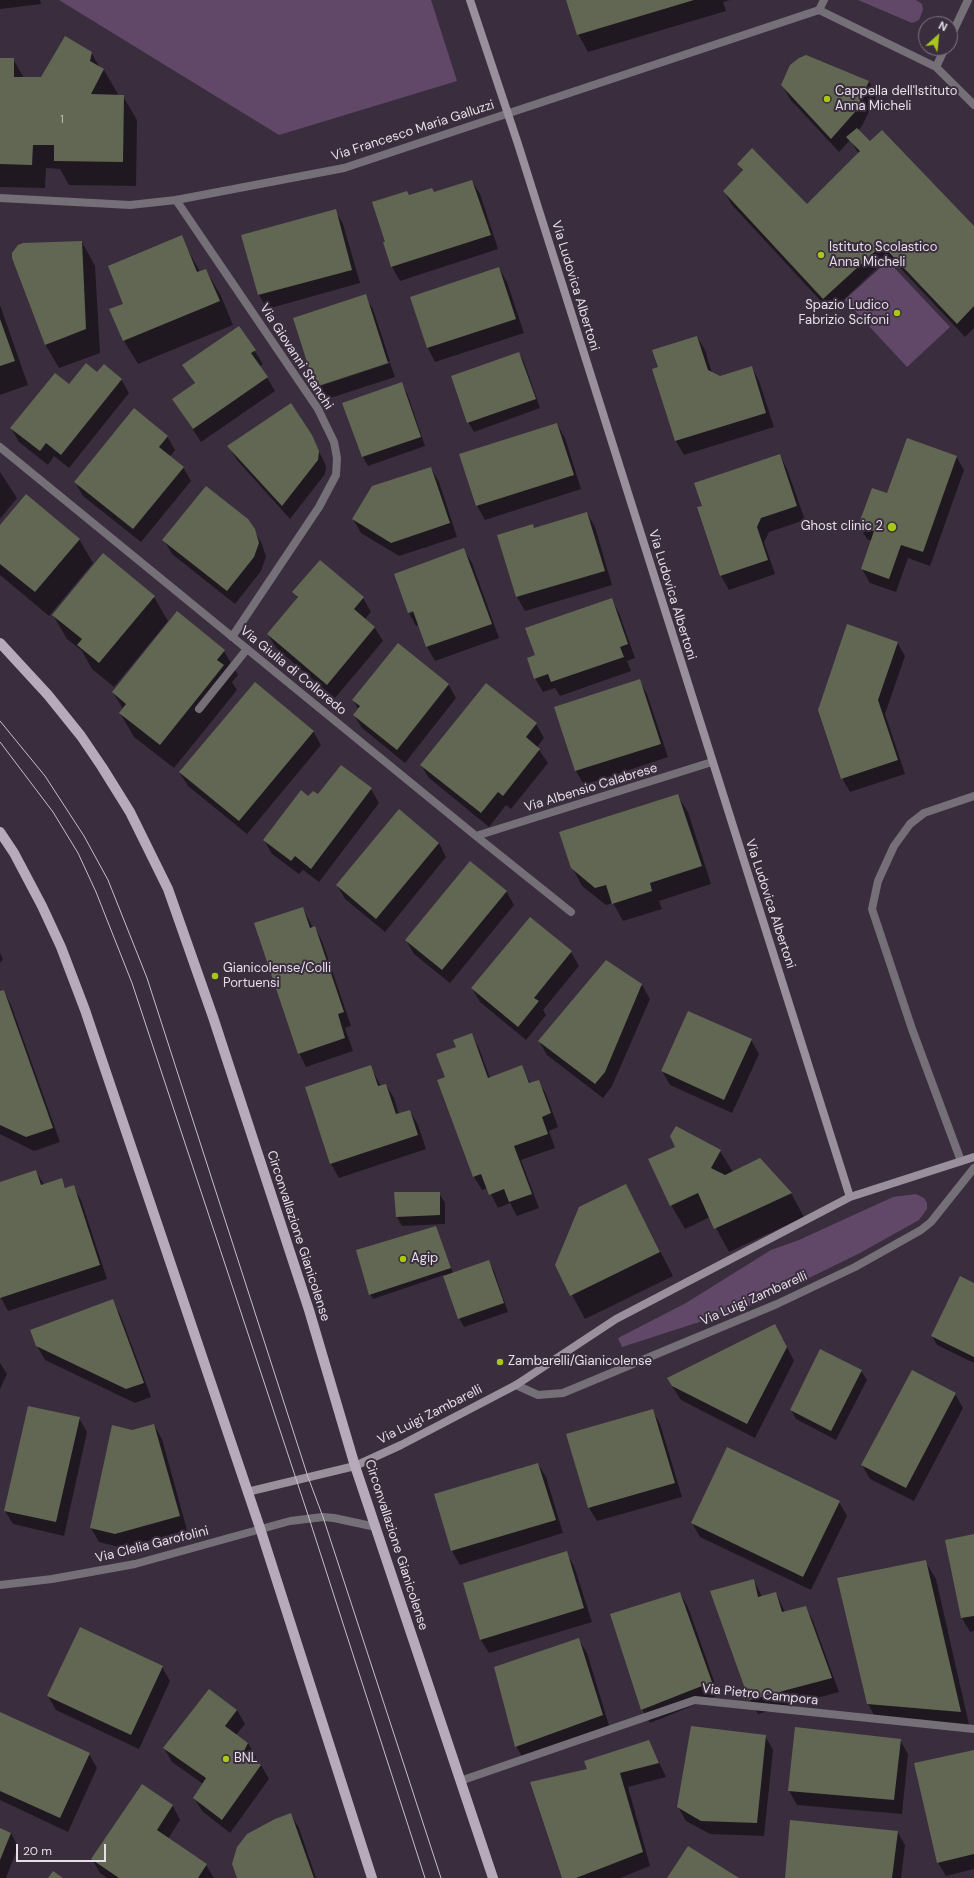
<!DOCTYPE html>
<html>
<head>
<meta charset="utf-8">
<style>
	body { margin:0 }
	#map { position:relative; width:974px; height:1878px; overflow:hidden; background:#3a2e3e; font-family:"DM Sans",sans-serif }
	canvas { display:block }
	.north { position:absolute; left:918px; top:16px; width:40px; height:40px; box-sizing:border-box; background:#3a2e3e; border:1px solid #7f7482; border-radius:50%; rotate:27deg; font-size:11px; font-weight:700; line-height:16px; text-align:center; color:#e6dee8 }
	.north::after { content:''; display:block; margin:auto; width:14px; height:18px; background:#a9c71a; clip-path:polygon(50% 0,100% 100%,50% 72%,0 100%) }
	.scale { position:absolute; left:16px; top:1844px; width:90px; height:18px; box-sizing:border-box; border:2px solid #e6dee8; border-top:0; padding-left:5px; font-size:12px; line-height:14px; white-space:nowrap; color:#e6dee8; -webkit-text-stroke:3px #3a2e3e; paint-order:stroke }
</style>
</head>
<body>
<div id="map">
<canvas width="974" height="1878"></canvas>
<div class="north">N</div>
<div class="scale">20 m</div>
</div>
<script>
const c = document.querySelector('canvas').getContext('2d');
c.lineJoin = 'round';
function paint(path, color) {
  c.fillStyle = color;
  c.fill(path, 'evenodd');
}
function shape(rows) {
  const path = new Path2D();
  for (const r of rows) {
    path.moveTo(r[0], r[1]);
    for (let i = 2; i < r.length; i += 2) path.lineTo(r[i], r[i + 1]);
  }
  return path;
}
function strokePath(path, color, width, dash) {
  c.strokeStyle = color;
  c.lineWidth = width;
  c.lineCap = dash ? 'butt' : 'round';
  c.setLineDash(dash || []);
  c.stroke(path);
}
function label(font, color, halo, rows, align = 'center') {
  c.font = font + ' "DM Sans",sans-serif';
  c.lineWidth = 4;
  c.setLineDash([]);
  c.textBaseline = 'middle';
  c.strokeStyle = halo;
  c.fillStyle = color;
  for (const [text, x, y, turn = 0] of rows) {
    c.save();
    c.translate(x, y);
    c.rotate((+turn || 0) * Math.PI / 180);
    c.textAlign = isNaN(turn) ? turn : align;
    if (halo) c.strokeText(text, 0, 0);
    c.fillText(text, 0, 0);
    c.restore();
  }
}
paint(shape([
	[59,0,431,0,457,81,279,135],
	[858,0,916,0,922,4,923,10,919,20,912,23],
	[886,259,950,327,907,367,844,299],
	[916,1194,924,1198,927,1203,927,1209,919,1220,860,1253,758,1303,622,1347,618,1338,686,1303,771,1250,799,1240,893,1197]
]), '#614869');
paint(shape([
	[0,0,40,0,41,4,0,9],
	[567,0,730,0,723,2,726,11,588,52,578,34],
	[91,52,100,68,104,70,118,94,117,96,123,96,137,120,136,186,69,185,60,169,46,168,45,188,0,187,0,59,13,59,24,78,41,78],
	[806,56,869,82,877,95,862,126,858,131,974,227,974,328,965,337,891,258,831,312,732,205,724,191,743,172,738,164,807,206,859,154,850,140,839,152,790,99,782,85],
	[472,181,480,194,498,249,400,281,392,267,384,243,386,242,409,196,434,193],
	[335,210,343,224,360,283,267,309,259,295,242,235],
	[181,237,200,272,206,270,220,294,233,325,138,364,124,341,125,304],
	[82,242,95,266,100,353,59,368,45,344],
	[499,268,507,282,524,333,435,362,428,348,411,297],
	[365,296,373,309,390,361,317,385,317,387,390,363,395,377,324,400,316,386],
	[0,305,28,385,0,395],
	[239,327,263,364,260,366,275,391,201,442,173,399,195,384,184,365],
	[697,337,705,350,712,373,720,377,752,367,759,381,774,427,684,455,676,441,653,370,659,368],
	[519,353,524,362,540,408,474,432,468,422],
	[98,373,121,379,129,393,69,468,54,456,48,465,19,442,11,428,69,385],
	[401,383,407,393,425,446,368,466,363,457],
	[557,424,565,438,581,489,485,520,477,506,460,455],
	[311,435,326,466,325,474,290,519,237,460,229,446],
	[167,436,175,450,170,457,183,467,191,481,141,542,83,496,75,482],
	[780,456,787,469,805,520,769,532,764,542,775,574,729,590,721,576,698,508,704,506],
	[956,456,964,470,930,566,908,558,896,592,870,583,862,569,872,541,867,539,859,526,888,495],
	[431,468,439,482,457,537,399,556,361,533,353,519],
	[0,472,17,498,0,519],
	[587,513,595,527,612,585,525,611,517,597,498,535,532,525,535,529],
	[0,526,79,539,93,563,49,616,0,575],
	[254,530,262,544,266,557,261,571,235,604,172,554,164,540],
	[464,550,472,563,499,638,435,661,427,647,419,625,416,626,409,613,395,574],
	[418,610,409,614,409,611],
	[320,561,363,598,371,612,365,619,375,628,383,641,335,698,276,648,268,634,298,599,294,592],
	[154,597,168,621,114,687,92,669,82,651,67,639,53,615],
	[611,599,619,613,635,658,627,661,631,671,560,696,555,688,543,692,535,678,536,656],
	[177,613,224,651,238,675,232,682,237,690,174,768,134,737,120,713,123,709,113,692],
	[897,642,905,656,885,714,905,774,850,792,842,778],
	[639,680,647,694,668,757,584,785,576,771,555,707],
	[448,684,456,698,405,763,362,728,354,715,358,709,354,701],
	[486,684,536,724,544,738,537,747,548,763,511,809,506,805,489,827,429,778,421,765],
	[313,731,321,745,247,834,188,786,180,773],
	[341,766,371,789,379,803,319,882,303,870,299,874,272,854,264,840,309,797,318,796],
	[677,795,688,812,711,884,659,901,662,909,623,921,613,903,606,905,582,886,572,867],
	[439,843,446,857,385,932,345,899,337,885],
	[506,891,514,905,450,983,414,954,406,940],
	[303,908,313,928,315,927,322,941,351,1026,345,1028,353,1051,306,1067,299,1053],
	[530,918,571,952,579,966,543,1010,546,1015,526,1040,480,1002,472,988],
	[0,953,3,959,0,963],
	[642,985,650,999,612,1086,603,1098,547,1055,539,1041],
	[4,991,11,1005,60,1142,34,1151,0,1134,0,992],
	[471,1034,479,1048,490,1078,521,1067,531,1084,538,1081,546,1094,558,1127,549,1131,555,1148,521,1160,539,1208,517,1216,510,1203,498,1208,488,1188,482,1190,474,1177,446,1078,457,1047],
	[751,1040,759,1054,732,1113,670,1085,662,1071],
	[370,1066,381,1086,386,1085,394,1098,399,1115,410,1111,418,1125,426,1149,339,1178,331,1164,306,1088],
	[720,1151,733,1172,791,1193,804,1217,729,1252,710,1217,685,1229,671,1205],
	[36,1171,44,1185,61,1179,66,1188,73,1186,81,1200,107,1279,8,1311,0,1296,0,1183],
	[626,1185,673,1276,585,1319,556,1265],
	[395,1193,439,1193,445,1203,445,1224,402,1226,397,1217],
	[436,1227,453,1273,488,1261,494,1271,508,1312,464,1327,459,1318,444,1275,373,1299,370,1294],
	[974,1284,974,1363,937,1345,932,1336],
	[112,1301,120,1314,151,1397,135,1403,45,1360,37,1346],
	[783,1339,794,1361,755,1438,681,1400,672,1386],
	[821,1350,861,1371,867,1380,836,1440,796,1419,791,1410],
	[0,1363,7,1374,0,1389],
	[955,1394,963,1408,914,1501,870,1479,862,1465],
	[652,1410,660,1424,682,1497,597,1521,589,1508],
	[79,1418,87,1432,64,1536,13,1524,5,1511],
	[154,1425,162,1439,187,1530,123,1548,99,1542,91,1528,113,1426,132,1431],
	[538,1464,546,1477,563,1533,460,1565,452,1551,435,1495],
	[839,1502,847,1516,811,1590,700,1537,692,1523],
	[974,1535,974,1631,970,1632,962,1618,946,1540],
	[566,1552,574,1566,592,1622,489,1653,481,1640,464,1584],
	[925,1561,936,1579,970,1729,878,1722,868,1704,838,1579],
	[754,1580,762,1597,776,1593,785,1612,806,1607,813,1621,839,1692,758,1714,750,1700,712,1592],
	[680,1593,688,1607,719,1695,650,1723,642,1709],
	[579,1640,587,1653,610,1729,524,1760,516,1746],
	[162,1667,170,1681,139,1749,56,1710,48,1696],
	[209,1690,237,1710,245,1724,236,1735,248,1743,256,1757,254,1761,261,1765,269,1779,230,1833,202,1811,194,1798,203,1784,172,1762,164,1748],
	[0,1713,89,1754,97,1768,68,1832,0,1800],
	[765,1736,773,1750,764,1836,710,1834,686,1821,678,1807],
	[900,1740,908,1754,902,1814,797,1805,789,1791],
	[649,1741,666,1777,628,1787,650,1866,620,1878,563,1878,588,1770],
	[974,1751,974,1869,946,1876,938,1863],
	[143,1785,173,1806,180,1820,168,1839,206,1865,214,1878,107,1878,100,1873,92,1859],
	[291,1815,299,1828,316,1878,238,1878],
	[0,1829,11,1833,18,1847,6,1878,0,1878],
	[897,1831,905,1845,901,1878,786,1878]
]), '#0007');
paint(shape([
	[566,0,694,0,577,35],
	[65,36,92,52,90,61,104,69,91,94,124,95,123,162,54,161,54,145,33,145,32,165,0,164,0,58,14,58,14,77,41,77],
	[806,55,869,81,855,112,831,139,781,85,790,65,799,58],
	[857,128,870,141,882,130,974,226,974,306,957,324,882,245,823,299,723,191,743,170,737,164,752,148,807,204,860,151,846,137],
	[472,180,491,235,391,267,383,242,385,242,372,202,407,191,409,195,432,188,434,192],
	[336,209,352,270,258,295,241,235],
	[182,235,197,272,206,269,220,301,123,341,109,309,123,304,108,266],
	[82,241,86,329,45,345,12,258,12,253,18,245,23,243],
	[499,267,516,319,427,348,410,297],
	[366,294,388,363,315,387,293,318],
	[0,319,15,361,0,366],
	[239,326,256,350,251,353,268,377,193,429,172,399,195,383,182,365],
	[697,336,708,370,720,376,752,366,766,413,675,441,652,369,658,367,652,350],
	[519,352,536,399,467,423,451,376],
	[86,363,97,372,104,364,122,379,61,455,46,443,40,451,10,428,55,373,69,384],
	[402,382,421,437,362,457,342,403],
	[291,403,312,435,319,451,318,460,282,506,227,446],
	[134,408,168,436,159,447,184,467,133,529,74,482],
	[557,423,574,475,476,506,459,454],
	[907,438,957,456,923,552,901,545,889,579,861,569,874,531,858,526,872,488,887,493],
	[780,454,797,506,761,518,757,527,768,560,720,576,697,507,702,506,694,483],
	[431,467,450,523,391,543,352,519,372,486],
	[206,486,248,519,255,529,259,543,254,557,227,591,162,540],
	[26,494,80,539,35,592,0,564,0,525],
	[587,512,605,571,516,597,497,535,533,524,534,528],
	[464,548,492,624,426,647,413,611,408,613,394,574],
	[103,553,155,596,99,663,77,645,82,639,52,615],
	[320,560,364,597,354,609,375,627,327,685,267,634,298,597,292,592],
	[612,598,628,644,620,647,624,657,551,682,548,674,534,679,527,658,535,655,525,628],
	[177,611,225,650,217,660,224,665,160,745,119,713,126,704,112,692],
	[847,624,898,642,878,700,898,760,841,779,818,710],
	[398,643,449,684,397,750,353,715,360,706,352,700],
	[640,679,661,744,575,771,554,707],
	[255,682,314,731,239,821,179,772],
	[486,683,537,723,526,737,540,749,503,796,498,792,481,813,420,765],
	[341,765,372,788,311,869,295,856,291,861,263,840,301,790,308,796,313,791,318,794],
	[678,794,702,866,650,883,652,891,612,904,606,885,595,888,571,868,559,832],
	[399,809,439,843,376,919,336,885],
	[470,861,507,891,442,970,405,940],
	[303,907,310,928,315,926,344,1012,338,1014,345,1038,298,1054,254,923],
	[530,917,572,951,534,998,539,1001,518,1027,471,988],
	[606,960,642,984,605,1072,595,1084,538,1041],
	[4,990,53,1128,26,1137,0,1125,0,991],
	[688,1011,752,1039,724,1100,661,1071],
	[472,1033,488,1078,522,1065,529,1083,539,1080,551,1113,542,1117,548,1134,514,1146,532,1194,509,1202,504,1189,489,1195,481,1174,473,1177,437,1080,445,1077,436,1054,456,1047,453,1040],
	[371,1065,378,1086,386,1084,396,1114,410,1110,418,1135,330,1164,305,1087],
	[676,1126,721,1150,711,1168,725,1175,760,1158,792,1193,714,1229,698,1193,670,1206,648,1159,675,1147,670,1136],
	[36,1170,41,1185,62,1178,65,1188,74,1185,100,1265,0,1298,0,1182],
	[626,1184,660,1252,570,1296,555,1265,579,1207],
	[394,1192,440,1192,440,1215,396,1217],
	[436,1226,451,1268,369,1295,356,1250],
	[489,1260,504,1303,458,1319,443,1276],
	[960,1276,974,1283,974,1357,931,1336],
	[113,1299,144,1383,126,1389,36,1346,30,1330],
	[775,1324,787,1347,747,1424,672,1386,667,1378],
	[820,1349,862,1370,831,1431,790,1410],
	[912,1370,956,1393,906,1488,861,1465],
	[28,1406,80,1417,56,1522,4,1511],
	[653,1409,675,1483,588,1508,566,1434],
	[154,1424,180,1516,115,1534,90,1528,112,1425,132,1430],
	[727,1447,840,1501,803,1577,691,1523],
	[538,1463,556,1520,451,1551,434,1494],
	[974,1534,974,1616,961,1618,945,1540],
	[567,1551,584,1608,480,1640,463,1583],
	[926,1560,961,1712,867,1704,837,1578],
	[754,1579,758,1597,776,1592,782,1612,806,1606,832,1678,749,1700,710,1591],
	[680,1592,712,1682,641,1710,610,1614],
	[80,1627,163,1666,131,1735,47,1696],
	[579,1638,603,1715,515,1747,494,1667],
	[209,1689,237,1710,225,1726,248,1743,243,1753,261,1765,222,1820,193,1798,206,1778,163,1748],
	[0,1712,90,1753,60,1818,0,1791],
	[691,1726,766,1735,757,1823,701,1821,677,1807],
	[795,1727,901,1739,894,1800,788,1791],
	[649,1740,659,1763,620,1773,643,1852,576,1878,562,1878,530,1782,587,1769,584,1761],
	[974,1750,974,1854,937,1863,914,1763],
	[142,1784,173,1805,157,1830,207,1864,198,1878,119,1878,91,1859],
	[291,1813,314,1878,237,1878,232,1864,237,1847,247,1834,275,1819],
	[790,1820,898,1831,892,1878,785,1878],
	[0,1828,11,1833,0,1860],
	[688,1846,739,1878,667,1878],
	[53,1871,63,1878,48,1878]
]), '#616752');
strokePath(shape([
	[199,709,247,649],
	[961,1161,912,1029,872,909,878,881,894,846,910,824,924,813,974,796]
]), '#756f77', 8);
strokePath(shape([
	[824,0,819,10,936,67,945,48],
	[950,38,968,0],
	[936,67,974,105],
	[0,198,130,205,176,200,344,168,819,10],
	[176,200,318,409,334,442,337,458,336,475,319,507,232,637],
	[0,447,476,836,571,912],
	[476,836,712,762],
	[516,1385,538,1395,563,1393,777,1304,855,1267,921,1230,931,1222,974,1168],
	[0,1585,52,1579,135,1564,290,1521,323,1517,334,1518,376,1527],
	[460,1781,695,1700,974,1729]
]), '#756f77', 8);
strokePath(shape([
	[470,0,518,144,850,1197],
	[247,1492,355,1466,401,1445,516,1385,616,1319,850,1197,974,1157]
]), '#9a909d', 8);
strokePath(shape([
	[0,643,48,695,81,736,102,767,130,812,168,889,213,1017,309,1310,355,1466,493,1878],
	[0,832,14,853,42,906,61,947,85,1010,260,1528,372,1878]
]), '#b7aabb', 10);
strokePath(shape([
	[0,721,45,776,84,836,108,880,147,978,308,1477,323,1517,441,1878],
	[0,742,53,812,78,853,96,892,132,983,309,1518,425,1878]
]), '#c6bdc8', 1);
for (const [x, y, r, color] of [
	[827,99,4,"#a9c71a"],
	[821,255,4,"#a9c71a"],
	[897,313,4,"#a9c71a"],
	[892,527,5,"#a9c71a"],
	[215,976,4,"#a9c71a"],
	[403,1259,4,"#a9c71a"],
	[500,1362,4,"#a9c71a"],
	[226,1759,4,"#a9c71a"]
]) {
  const dot = new Path2D();
  dot.arc(x, y, r, 0, 2 * Math.PI);
  c.fillStyle = color;
  c.fill(dot);
  strokePath(dot, '#3a2e3e', 1.5);
}
label('11px', '#c5c0c2', null, [
	["1",62,120]
]);
label('13px', '#e6dee8', '#3a2e3e', [
	["Cappella dell'Istituto",835,92],
	["Anna Micheli",835,107],
	["Istituto Scolastico",829,248],
	["Anna Micheli",829,263],
	["Spazio Ludico",889,306,"right"],
	["Fabrizio Scifoni",889,321,"right"],
	["Ghost clinic 2",883,527,"right"],
	["Gianicolense/Colli",223,969],
	["Portuensi",223,984],
	["Agip",411,1259],
	["Zambarelli/Gianicolense",508,1362],
	["BNL",234,1759]
], 'left');
label('13px', '#e6dee8', '#3a2e3e', [
	["Via Francesco Maria Galluzzi",413,131,-18],
	["Via Ludovica Albertoni",575,286,73],
	["Via Giovanni Stanchi",296,357,57],
	["Via Ludovica Albertoni",672,595,73],
	["Via Giulia di Colloredo",293,671,39],
	["Via Albensio Calabrese",591,788,-17],
	["Via Ludovica Albertoni",770,904,72],
	["Circonvallazione Gianicolense",298,1236,72],
	["Via Luigi Zambarelli",754,1299,-24],
	["Via Luigi Zambarelli",430,1415,-27],
	["Via Clelia Garofolini",152,1545,-14],
	["Circonvallazione Gianicolense",396,1545,72],
	["Via Pietro Campora",760,1695,6]
]);
</script>
</body>
</html>
